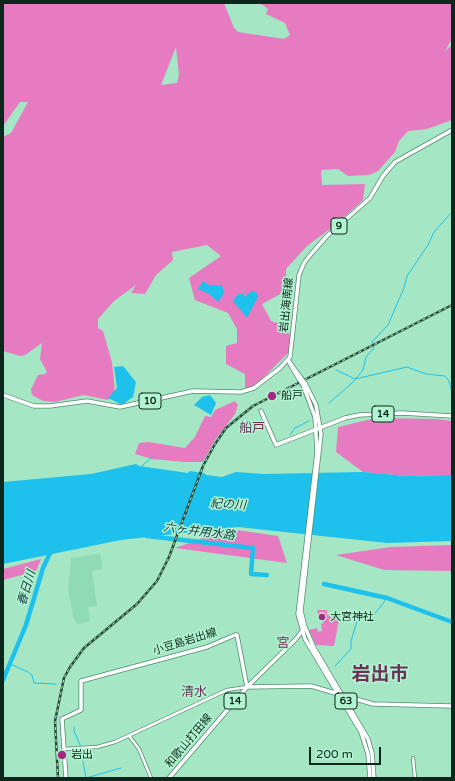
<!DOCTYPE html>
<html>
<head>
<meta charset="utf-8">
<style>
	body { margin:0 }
	#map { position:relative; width:455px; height:781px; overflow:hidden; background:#a5e6c5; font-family:"Varela Round",sans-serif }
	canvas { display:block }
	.frame { position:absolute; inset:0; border:4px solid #0c271b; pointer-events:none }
	.scale { position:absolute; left:309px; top:747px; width:72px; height:18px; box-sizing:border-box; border:2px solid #0c271b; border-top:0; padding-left:5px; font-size:12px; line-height:14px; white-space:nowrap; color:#0c271b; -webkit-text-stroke:3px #b2f4d2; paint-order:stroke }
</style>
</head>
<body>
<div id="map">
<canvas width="455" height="781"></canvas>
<div class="frame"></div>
<div class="scale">200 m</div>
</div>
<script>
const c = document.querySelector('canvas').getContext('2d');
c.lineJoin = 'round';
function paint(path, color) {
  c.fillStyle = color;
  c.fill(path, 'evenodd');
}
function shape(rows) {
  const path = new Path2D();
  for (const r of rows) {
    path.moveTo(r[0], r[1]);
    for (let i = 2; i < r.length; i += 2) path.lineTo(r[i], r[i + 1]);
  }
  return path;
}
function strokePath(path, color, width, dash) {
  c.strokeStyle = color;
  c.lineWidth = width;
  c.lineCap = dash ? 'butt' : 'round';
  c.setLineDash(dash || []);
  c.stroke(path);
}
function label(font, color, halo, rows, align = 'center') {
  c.font = font + ' "Varela Round","Noto Sans JP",sans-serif';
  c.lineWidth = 3;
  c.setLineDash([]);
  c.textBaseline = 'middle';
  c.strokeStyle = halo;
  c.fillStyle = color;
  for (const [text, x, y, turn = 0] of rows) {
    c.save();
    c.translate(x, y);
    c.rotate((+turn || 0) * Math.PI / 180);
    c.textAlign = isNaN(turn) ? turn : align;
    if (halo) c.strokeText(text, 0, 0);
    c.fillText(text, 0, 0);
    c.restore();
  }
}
paint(shape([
	[99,554,101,556,102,569,92,571,97,606,88,607,90,621,80,624,76,623,73,616,68,590,71,558]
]), '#91dab6');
paint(shape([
	[3,3,224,3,234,28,238,32,284,39,290,35,285,23,266,14,268,9,260,3,452,3,452,39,445,51,452,45,452,120,427,129,408,131,399,141,395,152,378,171,369,175,348,176,338,169,321,170,322,185,365,184,363,200,334,226,307,246,286,269,286,291,262,304,271,321,280,324,290,335,289,352,255,386,245,389,245,374,226,364,226,346,237,343,237,329,228,313,195,300,189,278,221,256,207,245,172,252,173,260,156,275,145,294,131,293,136,285,114,301,98,319,98,328,103,331,112,362,115,392,108,400,84,395,55,402,43,401,32,395,31,389,38,375,45,374,47,372,40,359,42,343,25,355,20,356,3,351,3,137,11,133,28,102,20,102,3,126],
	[176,47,179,75,177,83,161,85],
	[235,401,238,405,235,414,215,440,203,462,184,462,152,459,135,454,139,443,149,442,185,448,195,437,205,416,211,417,215,410],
	[376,418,436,419,452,421,452,475,407,476,363,472,336,452,338,427],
	[237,530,278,536,287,563,175,548,212,535],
	[452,545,452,571,384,570,336,555,391,547],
	[41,559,36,571,3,580,3,569],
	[317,610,327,610,327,614,333,619,335,611,340,615,334,646,316,645,309,630,317,628,318,632,322,631,321,624,324,623,319,619]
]), '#e77bc1');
paint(shape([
	[203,281,209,285,222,285,224,294,218,302,209,294,198,289],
	[252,291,257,293,258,297,247,318,233,301,238,294,243,294,245,297],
	[123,366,136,382,133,397,122,405,108,398,117,388,114,367],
	[210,395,216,403,211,415,194,405,202,397],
	[136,464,139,466,188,473,190,471,204,473,206,475,222,477,236,472,264,474,363,472,407,476,452,475,452,541,387,543,238,527,121,540,3,564,3,482,91,474]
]), '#1dc1eb');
strokePath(shape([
	[336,370,355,379,407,367,426,374,445,376,449,381,452,392],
	[329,403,352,383,363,370,366,357,374,348,372,342,388,325,404,288,407,276,428,245,434,232,452,212],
	[290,435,295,428,309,421],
	[142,466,152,457],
	[10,664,28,672,32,675,34,683,56,684],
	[335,666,351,649,351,641,357,621,362,618,373,616,387,598],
	[74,727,74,731,80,745,86,778,121,768]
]), '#1dc1eb', 1);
strokePath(shape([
	[147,536,253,548,251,574,267,575],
	[324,584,387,598,452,622],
	[3,680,26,625,43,568,52,549]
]), '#1dc1eb', 4.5);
const minor = shape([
	[130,737,139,749,151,778],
	[63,749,97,747,115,742,227,690,247,687],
	[413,758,415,778]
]);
const major = shape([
	[288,360,301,378],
	[290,364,299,379],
	[305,383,316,405,321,434,301,611,305,627,314,648,368,739,372,753,374,778],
	[303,385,315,417,317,452,298,614,305,639,361,732,368,754,370,778],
	[3,395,34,406,50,406,87,401,120,407,193,391,241,392,254,388,280,368,290,357,299,275,304,263,311,254,327,236,370,198,383,176,395,162,452,130],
	[261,411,276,445,345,418,359,415,402,413,452,416],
	[66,778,62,719,81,710,81,681,207,647,235,635,237,635,247,687,311,686,373,704,452,706],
	[169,778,247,687,295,640,303,630]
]);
strokePath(minor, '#4e8d6f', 4);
strokePath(major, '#4e8d6f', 5);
strokePath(minor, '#fff', 2.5);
strokePath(major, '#fff', 3.5);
const rail = shape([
	[58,778,55,721,64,678,70,667,84,648,137,604,157,581,169,557,203,466,215,444,226,428,253,406,452,305]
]);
strokePath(rail, '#284a3a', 2.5);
strokePath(rail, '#b2f4d2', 1, [3]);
const majorBridge = shape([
	[301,378,305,383],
	[299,379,303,385]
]);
strokePath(majorBridge, '#4e8d6f', 5, []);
strokePath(majorBridge, '#fff', 3.5);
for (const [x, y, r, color] of [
	[272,396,5,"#a32980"],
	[322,617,4,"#a32980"],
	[62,755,5,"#a32980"]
]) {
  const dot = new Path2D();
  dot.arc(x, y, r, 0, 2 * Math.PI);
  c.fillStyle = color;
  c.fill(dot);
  strokePath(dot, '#b2f4d2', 1.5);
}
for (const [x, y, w] of [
	[339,226,16],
	[150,401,22],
	[383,414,22],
	[235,701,22],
	[346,701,22]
]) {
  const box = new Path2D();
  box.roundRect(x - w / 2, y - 8, w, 16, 3);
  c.fillStyle = '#b2f4d2';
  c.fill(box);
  strokePath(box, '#0c271b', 1);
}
label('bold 10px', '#0c271b', null, [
	["9",339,226],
	["10",150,401],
	["14",383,414],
	["14",235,701],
	["63",346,701]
]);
label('11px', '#0c271b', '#b2f4d2', [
	["岩出海南線",287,305,-84],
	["小豆島岩出線",185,642,-17],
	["和歌山打田線",189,741,-50]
]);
label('11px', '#0c271b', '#b2f4d2', [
	["船戸",281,396],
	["大宮神社",330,617],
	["岩出",71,755]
], 'left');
label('italic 12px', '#22404a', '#b2f4d2', [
	["紀の川",228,505,3],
	["六ヶ井用水路",199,532,7],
	["春日川",27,588,-73]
]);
label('13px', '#6d3159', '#b2f4d2', [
	["船戸",252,429],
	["宮",283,644],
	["清水",194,693]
]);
label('bold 19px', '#6d3159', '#b2f4d2', [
	["岩出市",380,675]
]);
</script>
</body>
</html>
